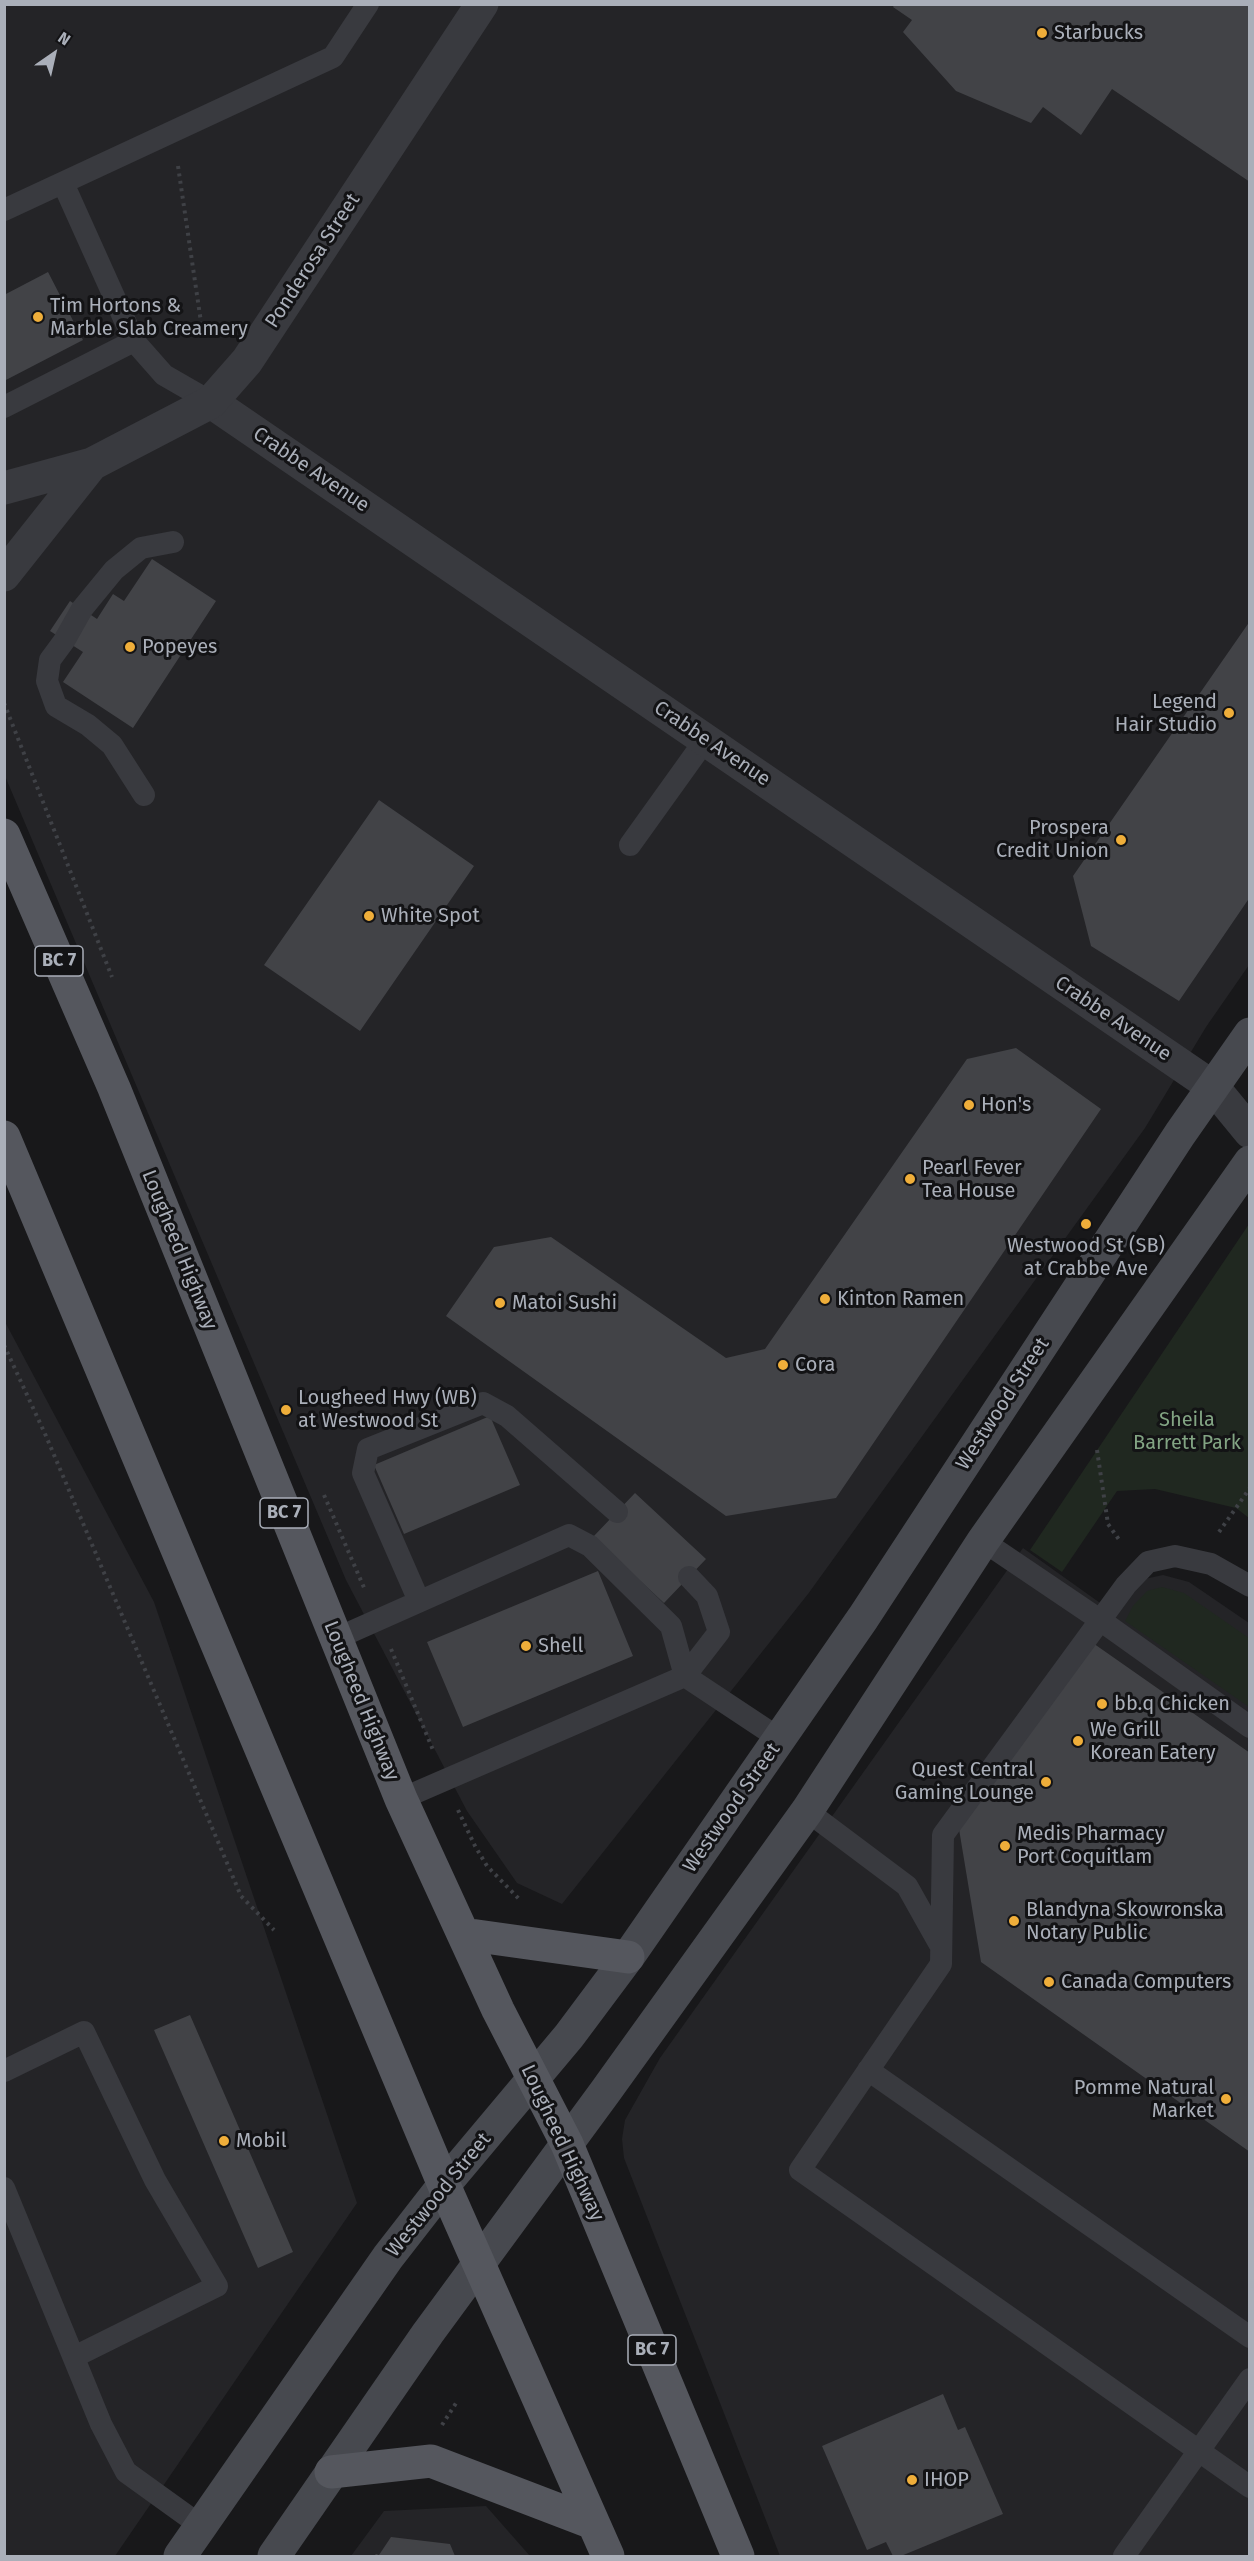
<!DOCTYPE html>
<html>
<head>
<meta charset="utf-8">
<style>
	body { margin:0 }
	#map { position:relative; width:1254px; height:2561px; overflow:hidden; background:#18181a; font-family:"Fira Sans",sans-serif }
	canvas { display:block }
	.frame { position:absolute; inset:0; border:6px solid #aaafb9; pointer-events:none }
	.north { position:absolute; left:24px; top:24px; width:60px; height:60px; -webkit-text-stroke:4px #131315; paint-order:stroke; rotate:34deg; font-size:16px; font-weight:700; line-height:24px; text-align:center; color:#aaafb9 }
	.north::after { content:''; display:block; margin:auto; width:21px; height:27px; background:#aaafb9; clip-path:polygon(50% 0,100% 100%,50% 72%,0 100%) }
</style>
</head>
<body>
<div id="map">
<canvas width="1254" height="2561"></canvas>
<div class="frame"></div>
<div class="north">N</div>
</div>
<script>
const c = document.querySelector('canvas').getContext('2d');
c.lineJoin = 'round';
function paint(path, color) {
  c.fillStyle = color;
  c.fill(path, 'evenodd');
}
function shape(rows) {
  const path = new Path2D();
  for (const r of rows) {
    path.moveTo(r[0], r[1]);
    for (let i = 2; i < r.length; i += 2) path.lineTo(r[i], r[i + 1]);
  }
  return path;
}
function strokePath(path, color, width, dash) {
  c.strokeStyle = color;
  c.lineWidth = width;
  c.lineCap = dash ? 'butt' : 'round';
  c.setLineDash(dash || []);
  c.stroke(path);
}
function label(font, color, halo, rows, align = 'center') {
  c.font = font + ' "Fira Sans",sans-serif';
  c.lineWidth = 6;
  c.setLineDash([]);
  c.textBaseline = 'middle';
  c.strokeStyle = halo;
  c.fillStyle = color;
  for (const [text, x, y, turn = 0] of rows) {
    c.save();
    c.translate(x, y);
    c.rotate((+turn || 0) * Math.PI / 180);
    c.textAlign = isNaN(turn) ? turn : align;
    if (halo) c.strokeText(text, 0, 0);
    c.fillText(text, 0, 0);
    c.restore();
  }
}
paint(shape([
	[4,5,1249,5,1249,965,1206,1027,1145,1128,808,1594,562,1904,517,1883,467,1811,346,1580,5,776],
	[4,1320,154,1602,357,2203,115,2556,5,2556],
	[1023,1548,1110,1610,1140,1580,1163,1575,1189,1582,1249,1623,1249,2556,780,2556,624,2158,622,2139,625,2120,660,2058],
	[486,2506,530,2556,351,2556,384,2511]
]), '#242427');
paint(shape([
	[1249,1224,1249,1518,1236,1508,1155,1489,1117,1491,1062,1572,1030,1550],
	[1162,1587,1184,1593,1249,1638,1249,1707,1125,1621,1133,1606,1147,1591]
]), '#202820');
paint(shape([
	[895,4,1250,4,1250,182,1112,89,1081,135,1043,107,1031,123,956,91,903,32,912,20,893,7],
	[48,272,83,340,4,381,4,295],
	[152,559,216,601,133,728,63,682,83,652,50,631,70,601,97,619,113,594,124,601],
	[1250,621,1250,897,1179,1001,1091,946,1073,876],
	[379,800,474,866,360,1031,264,965],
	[1016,1048,1101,1109,836,1498,726,1516,446,1316,494,1247,551,1237,726,1358,765,1349,967,1059],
	[490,1416,520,1485,404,1534,374,1465],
	[635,1493,706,1559,664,1603,593,1537],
	[598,1571,633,1656,463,1727,427,1642],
	[1090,1641,1250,1753,1250,2152,981,1962,959,1829],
	[190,2015,293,2252,258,2268,154,2030],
	[943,2394,958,2430,965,2427,1003,2514,901,2556,893,2556,886,2542,867,2550,822,2446],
	[391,2537,450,2544,455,2556,374,2556,376,2554,379,2555]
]), '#424347');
strokePath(shape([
	[178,166,202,329],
	[4,703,112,977],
	[4,1345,46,1436,241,1896,274,1930],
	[1097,1450,1108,1524,1120,1541],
	[324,1495,365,1590],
	[1219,1532,1250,1488],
	[391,1649,433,1750],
	[458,1810,475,1846,487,1866,521,1901],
	[442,2425,458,2400]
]), '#3f4146', 4, [3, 4.5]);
strokePath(shape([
	[63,183,134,341,164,375,211,402],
	[4,210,333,57,368,4],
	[4,407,134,341],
	[144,795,112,745,88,725,56,706,47,681,50,660,64,641,82,609,114,570,141,548,173,542],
	[630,845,706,739],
	[983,1541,1100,1620,1250,1727],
	[1250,1586,1211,1564,1175,1556,1148,1562,1126,1585,943,1835,941,1964,800,2170,1250,2487],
	[419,1601,363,1473,368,1449,483,1403,507,1416,617,1512],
	[335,1639,569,1535,590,1546,671,1626,685,1676,780,1739],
	[401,1799,685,1676,719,1632,707,1596,689,1577],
	[807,1811,907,1886,939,1943],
	[868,2070,1250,2337],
	[4,2071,84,2032,155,2180,217,2286,74,2357],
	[4,2188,101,2424,126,2472,201,2526],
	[1124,2556,1250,2379]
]), '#393a3f', 22);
strokePath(shape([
	[211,402,1213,1087]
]), '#393a3f', 33);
strokePath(shape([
	[4,488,92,464,211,402,247,361,482,4],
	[4,575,92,464],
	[1213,1087,1250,1132]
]), '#393a3f', 33);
strokePath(shape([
	[180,2556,388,2257,444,2185,569,2036,628,1957,863,1618,1180,1134,1250,1034],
	[274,2556,428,2333,605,2092,807,1811,983,1541,1250,1162]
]), '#47494f', 33);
strokePath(shape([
	[4,835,114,1088,401,1799,498,2010,567,2144,738,2556],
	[4,1137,444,2185,608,2556],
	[463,1934,628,1957],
	[331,2472,431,2461,593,2523]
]), '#55575e', 33);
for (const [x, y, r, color] of [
	[1042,33,6,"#efae3a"],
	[38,317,6,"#efae3a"],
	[130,647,6,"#efae3a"],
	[1229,713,6,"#efae3a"],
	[1121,840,6,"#efae3a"],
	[369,916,6,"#efae3a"],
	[969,1105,6,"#efae3a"],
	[910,1179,6,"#efae3a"],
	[1086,1224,6,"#efae3a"],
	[825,1299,6,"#efae3a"],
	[500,1303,6,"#efae3a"],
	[783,1365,6,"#efae3a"],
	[286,1410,6,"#efae3a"],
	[526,1646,6,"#efae3a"],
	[1102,1704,6,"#efae3a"],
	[1078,1741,6,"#efae3a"],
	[1046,1782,6,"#efae3a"],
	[1005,1846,6,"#efae3a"],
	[1014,1921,6,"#efae3a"],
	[1049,1982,6,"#efae3a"],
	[1226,2099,6,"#efae3a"],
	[224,2141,6,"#efae3a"],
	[912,2480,6,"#efae3a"]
]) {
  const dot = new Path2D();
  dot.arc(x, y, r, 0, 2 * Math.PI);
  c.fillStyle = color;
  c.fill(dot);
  strokePath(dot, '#131315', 2);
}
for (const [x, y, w] of [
	[59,961,48],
	[284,1513,48],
	[652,2350,48]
]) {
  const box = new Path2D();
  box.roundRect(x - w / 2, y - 15, w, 30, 4.5);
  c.fillStyle = '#131315';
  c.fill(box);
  strokePath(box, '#aaafb9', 1.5);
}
label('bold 18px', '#aaafb9', null, [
	["BC 7",59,961],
	["BC 7",284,1513],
	["BC 7",652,2350]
]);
label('20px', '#aaafb9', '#131315', [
	["Starbucks",1054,33],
	["Tim Hortons &",50,306],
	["Marble Slab Creamery",50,329],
	["Popeyes",142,647],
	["Legend",1217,702,"right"],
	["Hair Studio",1217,725,"right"],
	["Prospera",1109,828,"right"],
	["Credit Union",1109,851,"right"],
	["White Spot",381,916],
	["Hon's",981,1105],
	["Pearl Fever",922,1168],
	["Tea House",922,1191],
	["Westwood St (SB)",1086,1246,"center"],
	["at Crabbe Ave",1086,1269,"center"],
	["Kinton Ramen",837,1299],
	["Matoi Sushi",512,1303],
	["Cora",795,1365],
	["Lougheed Hwy (WB)",298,1398],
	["at Westwood St",298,1421],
	["Shell",538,1646],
	["bb.q Chicken",1114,1704],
	["We Grill",1090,1730],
	["Korean Eatery",1090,1753],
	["Quest Central",1034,1770,"right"],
	["Gaming Lounge",1034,1793,"right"],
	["Medis Pharmacy",1017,1834],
	["Port Coquitlam",1017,1857],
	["Blandyna Skowronska",1026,1910],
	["Notary Public",1026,1933],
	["Canada Computers",1061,1982],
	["Pomme Natural",1214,2088,"right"],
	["Market",1214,2111,"right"],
	["Mobil",236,2141],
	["IHOP",924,2480]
], 'left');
label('20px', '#aaafb9', '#131315', [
	["Ponderosa Street",313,261,-57],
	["Crabbe Avenue",311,470,34],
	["Crabbe Avenue",712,744,34],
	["Crabbe Avenue",1113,1019,34],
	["Lougheed Highway",179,1250,68],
	["Westwood Street",1003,1404,-57],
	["Lougheed Highway",361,1701,68],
	["Westwood Street",732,1808,-55],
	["Lougheed Highway",562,2143,65],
	["Westwood Street",439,2195,-51]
]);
label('20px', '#82a483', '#131315', [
	["Sheila",1187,1420],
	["Barrett Park",1187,1443]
]);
</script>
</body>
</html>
